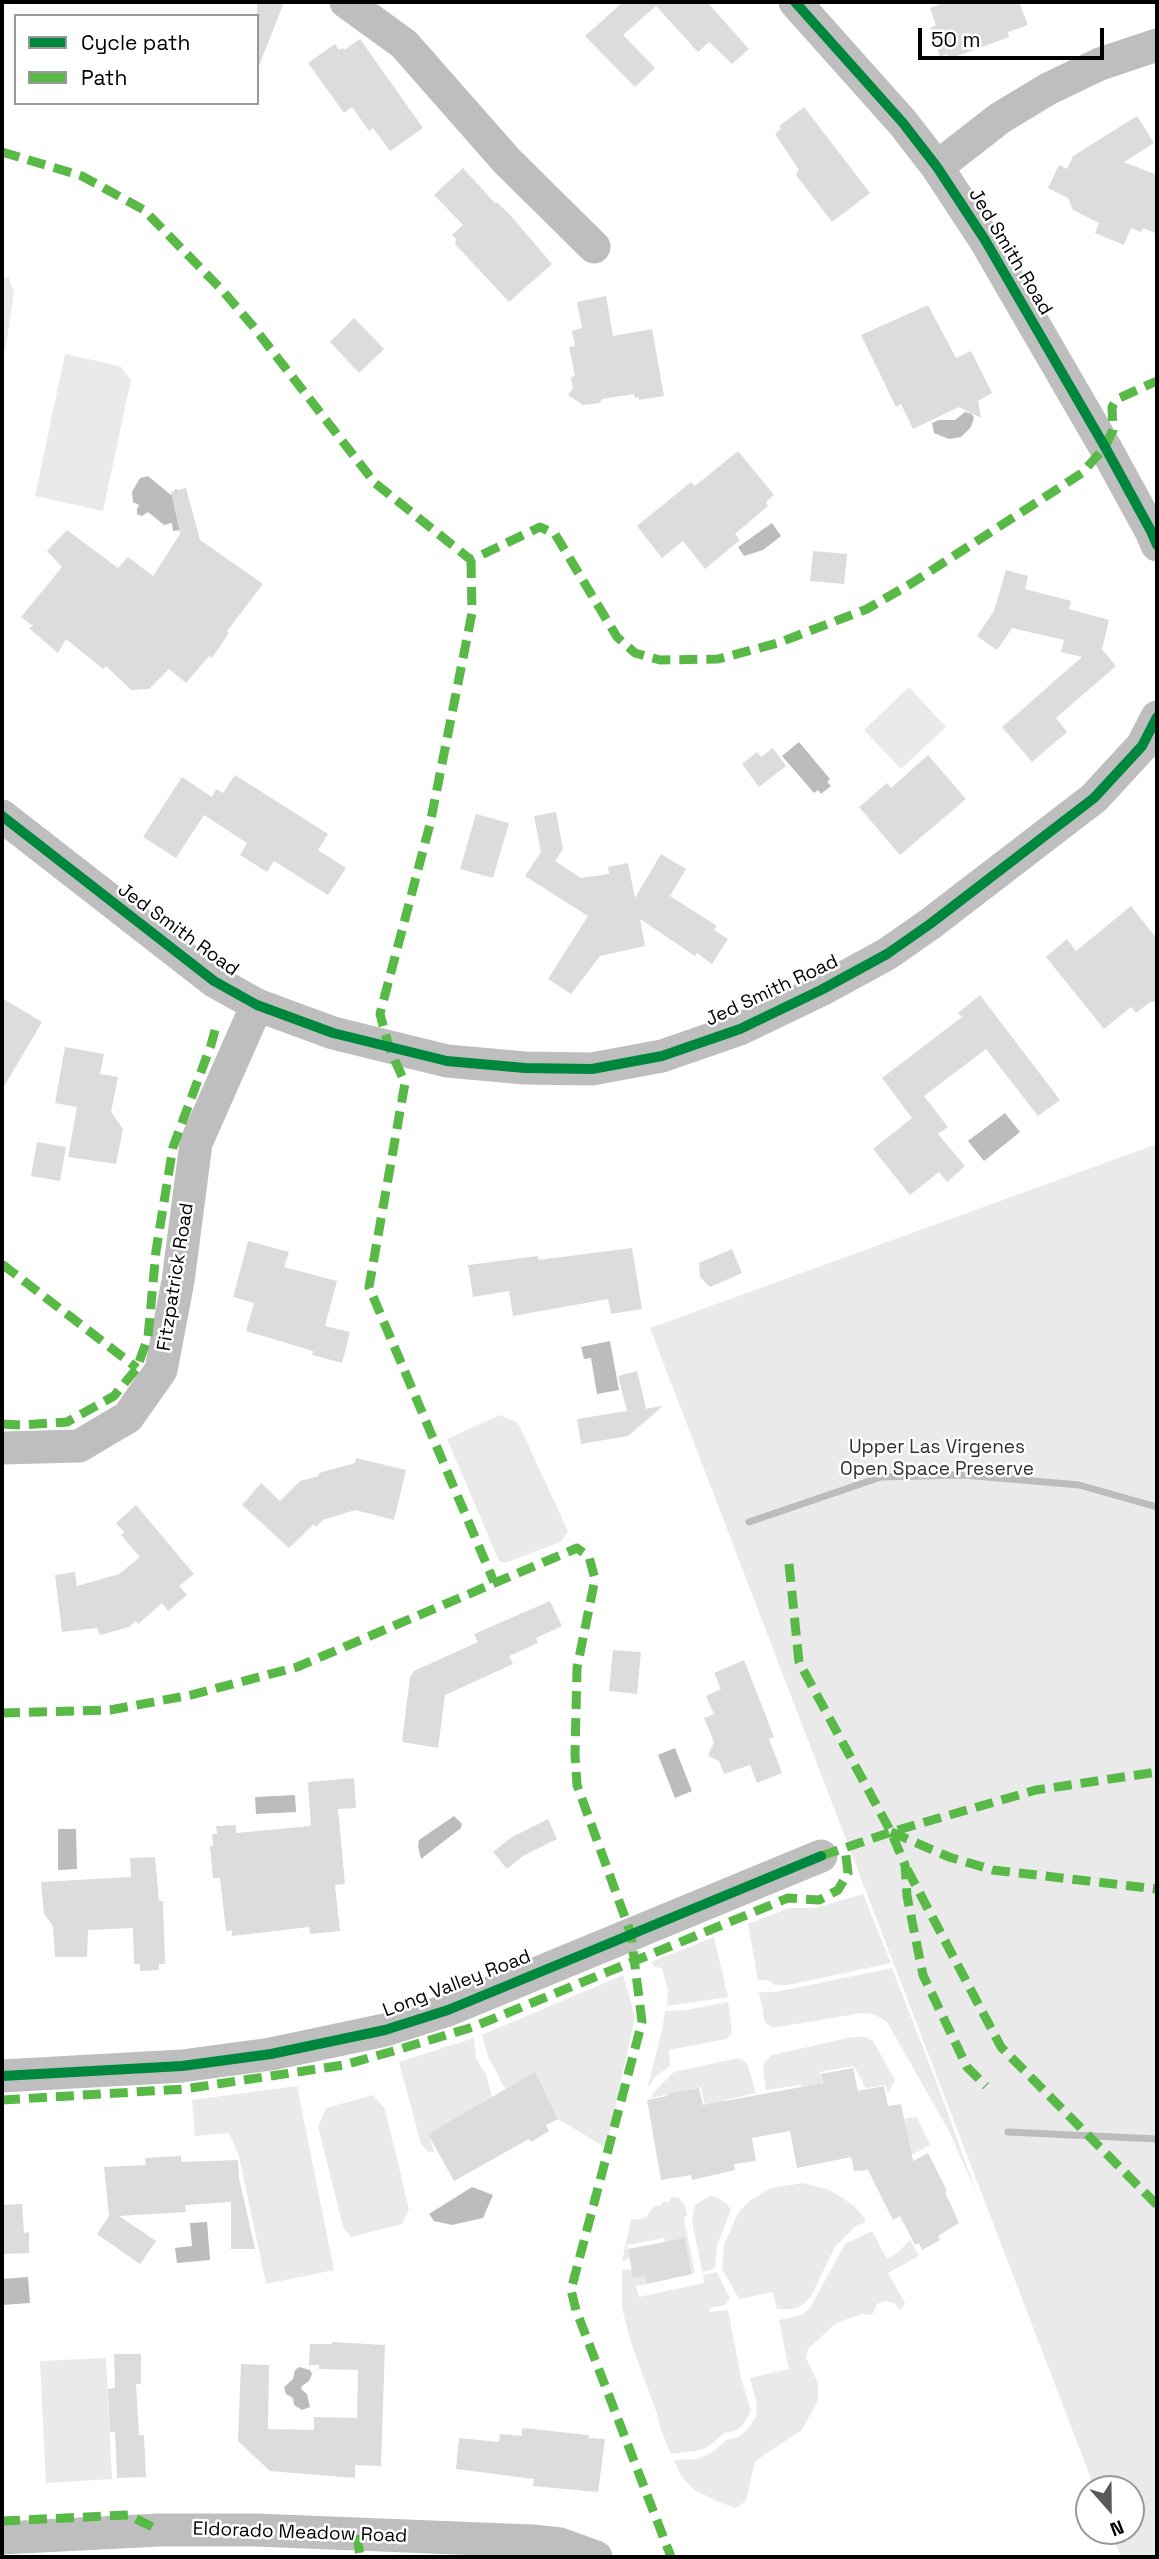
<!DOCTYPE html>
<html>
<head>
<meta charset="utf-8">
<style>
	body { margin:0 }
	#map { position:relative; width:1159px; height:2559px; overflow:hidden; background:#fff; font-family:"Space Grotesk",sans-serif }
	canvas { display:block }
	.frame { position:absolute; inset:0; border:4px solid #000; pointer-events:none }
	.legend { position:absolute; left:14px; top:14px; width:245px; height:91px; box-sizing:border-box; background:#fff; border:2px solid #999; margin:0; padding:9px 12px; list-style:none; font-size:21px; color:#000 }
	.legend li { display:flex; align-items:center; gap:14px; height:35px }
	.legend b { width:35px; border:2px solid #999 }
	.north { position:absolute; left:1075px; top:2475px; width:70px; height:70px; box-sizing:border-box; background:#fff; border:2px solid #999; border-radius:50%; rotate:159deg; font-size:19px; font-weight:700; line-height:28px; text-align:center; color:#000 }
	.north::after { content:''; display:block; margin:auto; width:24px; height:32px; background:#595959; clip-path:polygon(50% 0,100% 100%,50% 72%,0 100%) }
	.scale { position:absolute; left:918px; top:28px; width:186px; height:32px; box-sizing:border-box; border:4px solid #000; border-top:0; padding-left:9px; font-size:21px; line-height:24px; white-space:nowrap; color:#000; -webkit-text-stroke:5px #fff; paint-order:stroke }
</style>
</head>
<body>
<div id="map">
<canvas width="1159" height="2559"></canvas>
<div class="frame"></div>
<ul class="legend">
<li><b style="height:9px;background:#00873e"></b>Cycle path</li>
<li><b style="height:9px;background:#58b947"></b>Path</li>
</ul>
<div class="north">N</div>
<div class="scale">50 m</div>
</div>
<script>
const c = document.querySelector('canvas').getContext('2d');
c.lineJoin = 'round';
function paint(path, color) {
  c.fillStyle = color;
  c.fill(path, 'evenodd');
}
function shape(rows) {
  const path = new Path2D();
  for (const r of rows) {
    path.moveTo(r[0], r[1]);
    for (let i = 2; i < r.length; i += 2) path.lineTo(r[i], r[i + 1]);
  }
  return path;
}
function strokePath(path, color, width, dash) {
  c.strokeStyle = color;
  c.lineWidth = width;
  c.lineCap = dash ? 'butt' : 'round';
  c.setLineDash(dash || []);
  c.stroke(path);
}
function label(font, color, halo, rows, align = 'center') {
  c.font = font + ' "Space Grotesk",sans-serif';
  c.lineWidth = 5;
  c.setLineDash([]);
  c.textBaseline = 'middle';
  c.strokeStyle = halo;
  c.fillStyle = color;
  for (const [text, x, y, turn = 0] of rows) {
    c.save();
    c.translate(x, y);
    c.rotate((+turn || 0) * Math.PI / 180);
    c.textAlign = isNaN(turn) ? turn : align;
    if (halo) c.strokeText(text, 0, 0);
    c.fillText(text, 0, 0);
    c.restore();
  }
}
paint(shape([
	[2,277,9,278,14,293,5,351,2,350],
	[65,354,120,366,131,380,103,511,35,496],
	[909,687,946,727,901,769,864,730],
	[1157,1144,1157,2557,1121,2557,1111,2531,1131,2531,1131,2489,1095,2489,650,1328],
	[500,1415,518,1423,568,1531,561,1542,505,1563,499,1561,447,1439],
	[863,1894,891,1963,788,1985,775,1985,767,1980,758,1980,748,1924,789,1908,815,1908],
	[714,1937,728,1997,667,2006,668,1991,662,1968,654,1967,651,1962],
	[892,1968,938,2086,977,2194,949,2131,887,2022,874,2014,862,2013,772,2028,765,2022,759,1992,776,1992],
	[623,1975,635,2017,606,2148,558,2119,535,2073,505,2089,488,2056,482,2035],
	[728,2002,732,2032,727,2039,669,2050,670,2066,655,2077,647,2089,662,2031,665,2011,686,2010],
	[852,2037,865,2037,873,2041,895,2080,888,2093,885,2085,866,2088,854,2066,820,2072,825,2101,805,2106,801,2085,766,2090,763,2071,764,2063,772,2055],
	[474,2038,476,2059,486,2074,492,2097,484,2101,486,2104,429,2134,434,2152,428,2152,421,2144,399,2062],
	[738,2058,747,2063,756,2093,724,2100,724,2111,707,2114,701,2087,651,2098,655,2091,674,2072],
	[297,2086,334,2270,266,2284,239,2156,229,2133,195,2136,192,2100],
	[373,2095,385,2109,409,2209,402,2224,351,2237,343,2227,318,2127,326,2108],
	[917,2117,930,2145,900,2161,905,2118],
	[803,2183,827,2189,843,2198,856,2208,865,2219,865,2223,857,2225,835,2247,811,2296,804,2304,794,2309,777,2309,773,2292,739,2299,722,2269,724,2245,738,2213,748,2202,771,2188],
	[710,2196,716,2197,727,2204,731,2210,717,2245,715,2268,704,2272,702,2271,692,2221,695,2205],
	[672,2197,679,2198,685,2206,687,2215,684,2219,695,2273,692,2273,685,2239,665,2242,664,2238,627,2245,629,2256,628,2259,622,2261,631,2220,646,2218,654,2206,659,2206,664,2201,668,2202],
	[872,2231,887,2259,898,2252,910,2240,919,2256,888,2273,905,2303,901,2310,894,2303,886,2301,877,2304,872,2315,862,2314,836,2323,808,2349,806,2358,818,2383,818,2400,802,2430,755,2461,746,2501,736,2508,719,2502,694,2490,681,2476,674,2460,698,2459,713,2452,726,2440,739,2437,748,2429,756,2417,757,2404,750,2378,789,2369,779,2320,801,2315,810,2308,845,2244],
	[632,2269,634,2278,644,2276,647,2284,636,2286,639,2297,704,2283,703,2275,717,2272,730,2299,725,2305,709,2308,710,2312,728,2310,741,2378,751,2411,743,2425,735,2431,724,2433,709,2446,701,2450,671,2454,661,2430,656,2411,631,2343,622,2308,622,2270],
	[106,2358,112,2479,46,2483,40,2361]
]), '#eaeaea');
paint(shape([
	[965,412,972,414,974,418,971,427,961,437,949,439,934,433,932,423,939,420,955,420],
	[148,476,171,495,176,489,185,496,181,530,173,531,172,523,164,525,148,512,142,516,137,514,137,509,139,505,133,502,132,492,140,478],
	[772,523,781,536,763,550,744,556,738,547],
	[799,742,830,779,827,782,831,786,821,794,818,790,814,793,782,756],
	[1005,1113,1020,1132,984,1161,968,1141],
	[610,1341,619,1390,597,1394,591,1358,584,1359,581,1347],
	[675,1748,692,1791,675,1798,658,1755],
	[295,1795,296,1812,256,1814,255,1797],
	[454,1816,462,1824,461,1828,421,1859,418,1846,419,1840],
	[58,1829,76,1829,77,1869,58,1870],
	[472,2187,493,2195,483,2218,452,2225,434,2221,429,2214],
	[207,2222,210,2260,177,2263,175,2248,192,2246,190,2223],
	[28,2277,30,2303,2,2305,2,2279],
	[299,2367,310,2370,312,2374,309,2381,302,2386,301,2389,307,2394,310,2407,302,2410,294,2405,293,2398,286,2394,284,2387,293,2379,295,2370]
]), '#bcbcbc');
strokePath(shape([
	[749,1522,881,1477,964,1475,1079,1485,1157,1507],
	[1008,2132,1157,2139]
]), '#bcbcbc', 7);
paint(shape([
	[257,2,284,2,259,66,257,66],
	[623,2,707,2,749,49,732,64,709,42,698,52,656,6,623,35,655,68,635,87,585,36],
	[947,2,1019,2,1028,25,1008,32,1009,37,949,59,947,54,940,57,930,28,936,25,930,8],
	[360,39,423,128,390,151,373,128,369,131,352,107,344,113,308,63,335,44,339,50,343,48,344,50],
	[804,107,870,193,832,222,796,175,799,170,775,134,781,129,779,126],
	[1137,116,1154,143,1124,162,1157,175,1157,234,1143,228,1141,232,1131,228,1124,245,1095,233,1099,223,1073,210,1068,198,1048,188,1059,165,1067,169,1073,156],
	[463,168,495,203,498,203,511,216,552,264,509,302,455,244,456,239,452,235,463,225,434,195],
	[606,296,613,336,652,329,664,396,639,400,639,397,635,398,634,394,602,399,600,403,583,405,568,395,573,388,571,377,575,376,569,347,575,346,572,331,582,328,577,302],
	[928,305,956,358,971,351,992,393,978,401,981,418,959,407,913,429,901,404,896,407,861,335],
	[354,318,384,349,359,373,330,342],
	[738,451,774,495,766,502,768,506,735,534,740,540,705,569,683,541,662,558,637,526,691,482,695,486],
	[186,488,200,540,263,584,227,631,229,633,212,658,209,656,186,683,169,669,149,689,131,690,106,666,103,669,66,639,58,653,29,628,33,626,21,617,62,567,47,551,67,530,118,568,128,557,153,576,180,534,171,492],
	[813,551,847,554,844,584,810,581],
	[1006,570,1028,576,1025,589,1071,601,1069,609,1109,620,1102,649,1116,666,1056,718,1067,732,1032,762,1002,727,1082,657,1061,652,1064,640,1012,628,997,650,977,636,994,611],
	[773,748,786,766,759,787,742,764,757,752,761,757],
	[928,755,966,799,900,855,859,807,887,783,891,788],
	[235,775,328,834,318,850,346,868,328,895,274,861,267,872,240,855,247,843,204,815,176,858,143,837,182,777,212,797,216,789,223,793],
	[556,812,563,849,555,861,581,878,609,874,608,867,628,863,635,898,661,854,686,869,670,896,717,926,714,930,728,939,712,964,697,953,695,956,640,919,645,946,600,956,571,994,548,979,588,916,525,876,541,852,534,816],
	[476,814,509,823,493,878,460,869],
	[1131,906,1157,939,1157,1002,1150,1002,1136,1013,1131,1007,1104,1029,1046,957,1067,939,1076,951],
	[980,995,1060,1100,1038,1116,986,1049,924,1096,948,1127,938,1134,965,1166,947,1182,939,1172,910,1195,873,1149,912,1118,882,1078,962,1017,958,1013],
	[2,998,42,1022,2,1090],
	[65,1047,104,1054,100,1074,118,1077,111,1112,123,1129,116,1164,68,1157,77,1107,55,1103],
	[37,1142,66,1147,60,1181,31,1176],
	[248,1241,289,1252,284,1267,337,1281,325,1326,350,1332,342,1363,312,1355,313,1351,246,1331,254,1303,233,1297],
	[632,1248,642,1309,611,1314,608,1299,513,1316,509,1291,473,1297,468,1265,538,1256,538,1260],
	[732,1249,742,1273,710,1287,700,1277,699,1263],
	[637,1371,646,1408,644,1409,663,1406,628,1436,581,1444,577,1419,627,1411,618,1376],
	[356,1458,406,1470,394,1520,355,1510,323,1520,316,1527,314,1524,289,1548,242,1505,261,1483,280,1501,300,1481,319,1476,319,1473,355,1463],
	[136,1505,194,1574,179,1586,187,1595,168,1611,162,1603,138,1624,136,1621,129,1627,100,1635,97,1628,62,1632,55,1575,75,1572,77,1586,119,1574,140,1557,121,1535,124,1532,116,1523],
	[550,1601,562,1626,536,1638,538,1643,509,1656,513,1664,445,1695,438,1748,402,1742,410,1677,414,1671,478,1642,474,1634],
	[613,1650,641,1652,637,1694,609,1691],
	[744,1660,774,1737,769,1739,782,1773,757,1783,750,1765,724,1774,719,1761,708,1756,714,1742,704,1718,714,1714,706,1696,721,1689,714,1673],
	[354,1778,356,1808,338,1809,345,1884,335,1885,340,1931,310,1934,309,1927,232,1936,232,1930,226,1931,220,1878,213,1878,210,1846,213,1846,212,1834,217,1834,216,1826,236,1825,236,1833,311,1826,308,1782],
	[548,1819,557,1839,523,1856,507,1869,493,1852,512,1837],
	[155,1857,159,1901,163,1901,165,1964,159,1964,159,1970,140,1971,140,1964,134,1964,133,1928,88,1930,87,1957,55,1957,53,1926,44,1914,41,1882,131,1877,130,1858],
	[853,2068,858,2091,884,2086,888,2106,901,2104,913,2161,928,2153,947,2191,945,2192,959,2223,938,2236,940,2240,922,2250,919,2243,915,2245,900,2216,893,2220,868,2170,854,2171,851,2157,797,2168,790,2131,752,2138,756,2161,734,2164,735,2170,692,2180,691,2175,661,2180,647,2100,667,2096,667,2094,699,2088,703,2105,823,2083,821,2074],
	[535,2072,558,2119,546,2125,549,2131,531,2142,529,2139,454,2181,428,2134],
	[181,2156,181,2162,238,2160,239,2178,255,2249,231,2249,231,2202,185,2205,186,2212,119,2216,156,2241,140,2264,97,2234,109,2216,104,2167,146,2165,145,2158],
	[22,2204,24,2233,29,2232,29,2253,2,2254,2,2205],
	[685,2238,692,2274,647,2284,644,2276,633,2278,628,2249],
	[332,2342,385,2345,381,2466,355,2465,355,2478,270,2471,238,2441,241,2364,269,2365,268,2429,314,2430,314,2417,357,2418,358,2370,319,2369,319,2365,309,2365,310,2344,332,2344],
	[114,2354,141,2354,141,2384,136,2384,139,2435,144,2435,146,2477,117,2478,115,2432,110,2432,108,2389,115,2388],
	[522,2428,589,2435,589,2438,605,2439,598,2492,533,2486,534,2479,456,2469,459,2438,499,2442,500,2434,522,2436]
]), '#dcdcdc');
strokePath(shape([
	[346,2,404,44,507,161,594,247],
	[795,2,903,123,937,167,985,240,1105,447,1151,531,1157,545],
	[937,167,1000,118,1048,89,1100,64,1157,45],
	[2,816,214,981,257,1005,333,1033,447,1061,525,1068,592,1069,662,1056,740,1029,821,990,887,954,930,924,1094,798,1142,746,1157,717],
	[2,1448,79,1446,128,1417,161,1370,178,1281,196,1143,257,1005],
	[2,2076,182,2066,271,2054,385,2030,448,2010,821,1856],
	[2,2538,159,2530,255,2530,532,2541,560,2544,596,2557]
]), '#bebebe', 33);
strokePath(shape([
	[2,152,82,176,144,210,222,290,252,325,375,483,471,560,540,527,555,534,617,637,635,653,660,660,718,659,778,643,867,609,912,583,1082,473,1105,447,1113,430,1112,407,1117,399,1157,381],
	[471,560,472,613,430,824,380,1014,389,1047,405,1083,369,1287,494,1582],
	[2,1264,137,1368],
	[2,1424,22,1425,67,1422,114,1396,137,1368,148,1337,156,1251,173,1147,211,1045,217,1023],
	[789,1564,799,1662,891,1832,905,1865,907,1896,923,1975,967,2067,986,2086],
	[2,1713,110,1710,191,1695,297,1667,577,1548,589,1557,595,1579,577,1668,575,1755,577,1785,631,1934,642,2022,571,2290,576,2310,671,2557],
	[891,1832,949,1857,993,1870,1157,1889],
	[821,1856,891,1832,1036,1790,1157,1772],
	[907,1869,1001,2047,1157,2205],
	[2,2100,184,2089,344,2065,390,2052,473,2027,788,1898,819,1900,838,1890,848,1873,845,1848],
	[2,2521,128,2515,159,2530],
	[357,2535,360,2557]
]), '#58b947', 9, [18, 9]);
strokePath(shape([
	[795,2,903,123,937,167,985,240,1105,447,1151,531,1157,545],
	[2,816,214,981,257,1005,333,1033,447,1061,525,1068,592,1069,662,1056,740,1029,821,990,887,954,930,924,1094,798,1142,746,1157,717],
	[2,2076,182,2066,271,2054,385,2030,448,2010,821,1856]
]), '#00873e', 10);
label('19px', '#000', '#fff', [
	["Jed Smith Road",1010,252,59],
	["Jed Smith Road",178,930,36],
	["Jed Smith Road",772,991,-25],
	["Fitzpatrick Road",176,1277,-81],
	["Long Valley Road",457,1984,-21],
	["Eldorado Meadow Road",300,2533,2]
]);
label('19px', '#2f2f2f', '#fff', [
	["Upper Las Virgenes",937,1448],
	["Open Space Preserve",937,1470]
]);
</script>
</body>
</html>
